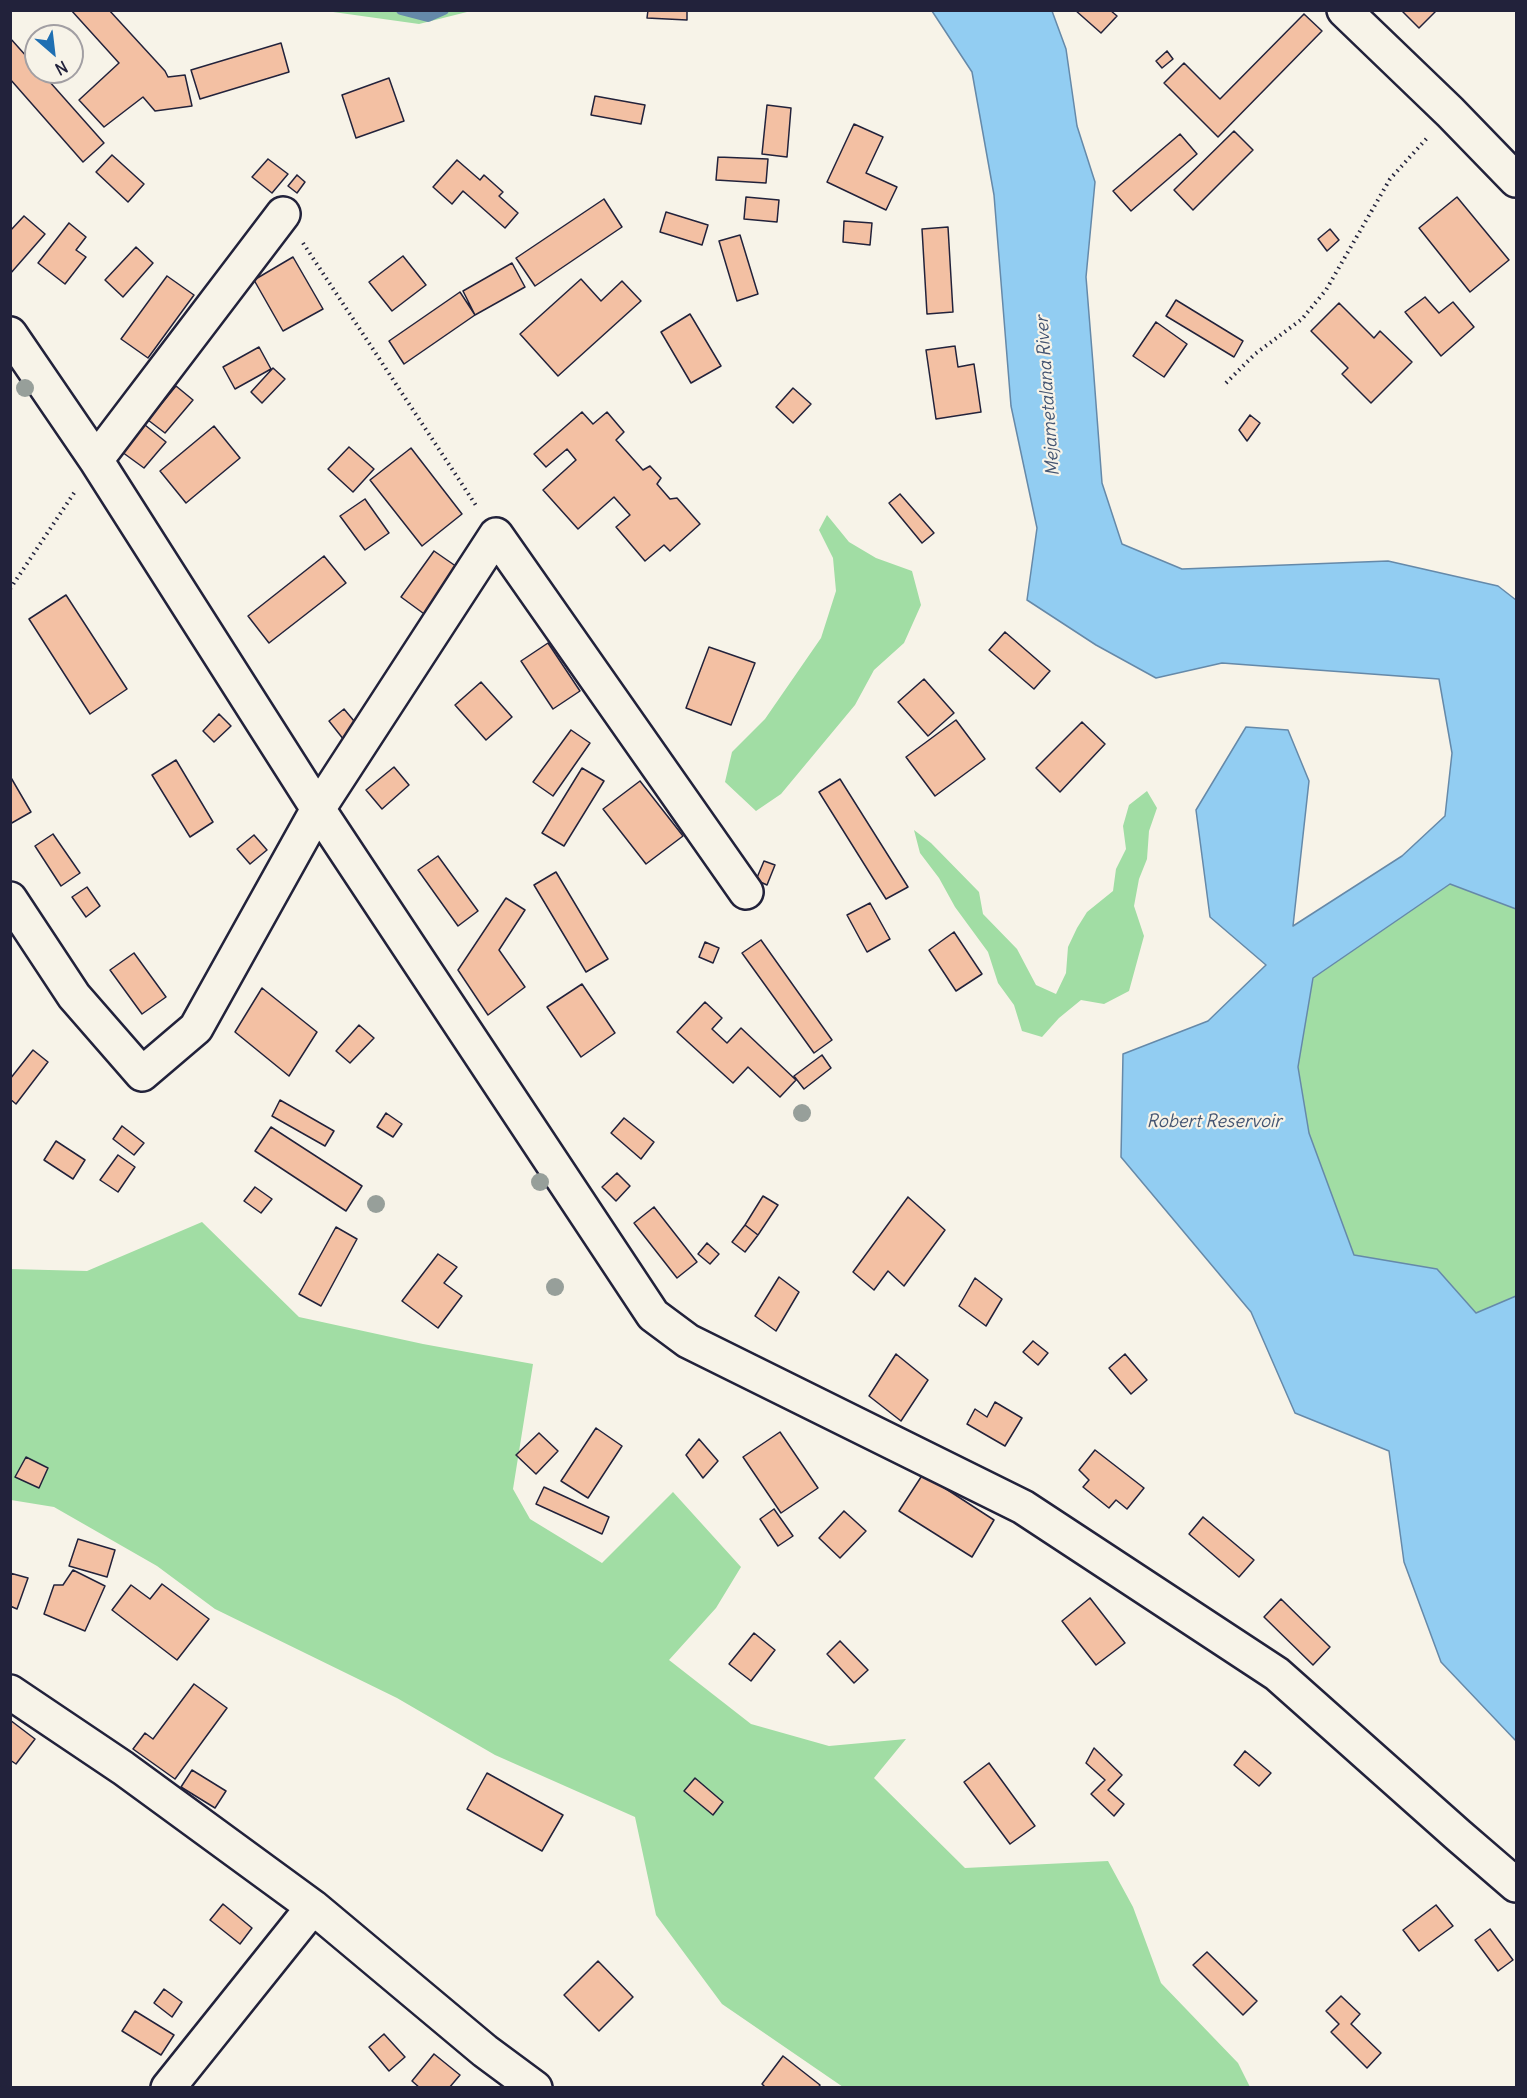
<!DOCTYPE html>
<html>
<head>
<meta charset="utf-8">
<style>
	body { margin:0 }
	#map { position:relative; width:1527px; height:2098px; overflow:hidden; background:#f7f3e8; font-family:Delius,sans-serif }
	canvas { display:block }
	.frame { position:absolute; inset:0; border:12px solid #22223b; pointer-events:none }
	.north { position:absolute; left:24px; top:24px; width:60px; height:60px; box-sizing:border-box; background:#f7f3e8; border:2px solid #a29fa3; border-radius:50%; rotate:152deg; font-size:16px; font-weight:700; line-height:24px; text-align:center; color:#22223b }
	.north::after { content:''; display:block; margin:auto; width:21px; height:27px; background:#1f6fb2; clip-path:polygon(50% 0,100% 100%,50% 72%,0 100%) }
</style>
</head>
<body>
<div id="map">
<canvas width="1527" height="2098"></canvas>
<div class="frame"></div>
<div class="north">N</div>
</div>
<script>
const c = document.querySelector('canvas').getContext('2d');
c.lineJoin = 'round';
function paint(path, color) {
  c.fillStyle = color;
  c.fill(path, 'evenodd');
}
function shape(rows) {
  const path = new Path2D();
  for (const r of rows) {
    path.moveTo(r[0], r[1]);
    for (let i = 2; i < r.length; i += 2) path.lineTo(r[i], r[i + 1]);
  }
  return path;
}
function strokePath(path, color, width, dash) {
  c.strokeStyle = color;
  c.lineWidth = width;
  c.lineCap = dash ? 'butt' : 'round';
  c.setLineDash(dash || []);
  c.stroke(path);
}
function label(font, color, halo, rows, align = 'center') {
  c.font = font + ' Delius,sans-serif';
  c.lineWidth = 4.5;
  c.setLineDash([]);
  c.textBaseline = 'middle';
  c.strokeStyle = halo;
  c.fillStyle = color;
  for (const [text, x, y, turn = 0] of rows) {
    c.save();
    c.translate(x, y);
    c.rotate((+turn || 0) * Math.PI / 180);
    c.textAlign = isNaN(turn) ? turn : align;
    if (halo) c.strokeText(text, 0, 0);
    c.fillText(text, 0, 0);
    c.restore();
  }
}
paint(shape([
	[326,11,471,11,419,24],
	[827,515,849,542,876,558,912,571,921,605,904,643,874,670,855,705,781,794,756,811,725,782,732,752,765,719,821,638,836,591,833,558,819,530],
	[1147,791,1157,808,1149,831,1147,859,1139,879,1134,906,1144,936,1129,991,1104,1004,1081,1000,1059,1018,1042,1037,1022,1031,1014,1005,998,983,988,952,955,907,939,878,920,853,914,830,931,843,979,892,983,914,1017,949,1036,985,1056,994,1066,973,1068,947,1077,928,1087,912,1113,891,1116,869,1126,849,1123,826,1129,805],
	[1450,884,1516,909,1516,1296,1476,1314,1437,1269,1354,1255,1309,1133,1298,1067,1313,978],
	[202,1222,299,1317,423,1344,533,1364,513,1489,530,1519,602,1563,673,1492,741,1567,716,1608,669,1660,751,1724,829,1746,906,1739,874,1778,965,1868,1108,1861,1133,1907,1161,1983,1238,2063,1250,2087,843,2087,722,2004,656,1915,635,1817,495,1755,397,1698,215,1609,157,1566,54,1507,11,1500,10,1269,87,1271]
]), '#a1dda4');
const water = shape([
	[932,11,1052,11,1066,49,1077,126,1095,182,1086,277,1093,364,1102,483,1122,544,1182,569,1388,561,1498,586,1516,600,1516,909,1450,884,1313,978,1298,1067,1309,1133,1354,1255,1437,1269,1476,1313,1516,1296,1516,1741,1441,1662,1404,1562,1389,1451,1295,1413,1251,1312,1121,1157,1123,1054,1208,1021,1266,965,1210,917,1196,810,1246,727,1288,730,1309,781,1293,926,1402,856,1445,816,1452,753,1439,679,1222,663,1156,678,1096,645,1027,600,1037,528,1011,406,994,195,972,72,932,11]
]);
paint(water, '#92cdf2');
strokePath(water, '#6589a9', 1.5);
strokePath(shape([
	[401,10,428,17,444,10]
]), '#6589a9', 10);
const building = shape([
	[71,10,109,10,165,71,168,77,185,75,192,106,155,111,143,97,104,127,79,100,119,63,71,10],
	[648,10,687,10,687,20,647,18,648,10],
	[1075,10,1110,10,1117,16,1101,33,1075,10],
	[1401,10,1437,10,1419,28,1401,10],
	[1304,14,1322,31,1218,137,1164,83,1184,63,1220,99,1304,14],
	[10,38,36,67,36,72,41,72,104,143,83,162,10,79,10,38],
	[281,43,289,72,200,99,191,70,281,43],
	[1167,51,1173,59,1162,68,1156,61,1167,51],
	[389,78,404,121,356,138,342,95,389,78],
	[595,96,645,105,641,124,591,115,595,96],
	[767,105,791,108,787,157,762,154,767,105],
	[854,124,883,137,866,173,897,187,886,210,827,182,854,124],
	[1234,131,1253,150,1193,210,1174,190,1234,131],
	[1180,134,1197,154,1131,211,1113,191,1180,134],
	[112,155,144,184,128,202,96,172,112,155],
	[718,157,768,159,766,183,716,180,718,157],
	[268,159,288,174,272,193,252,177,268,159],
	[457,160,480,180,484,175,503,192,499,196,518,213,505,228,463,191,452,204,433,187,457,160],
	[297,175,305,182,297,193,288,186,297,175],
	[746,197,779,200,777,222,744,219,746,197],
	[1457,197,1509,260,1470,292,1419,228,1457,197],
	[604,199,622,227,535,286,516,258,604,199],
	[666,212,708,225,702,245,660,232,666,212],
	[24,216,45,234,10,274,10,231,24,216],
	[844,221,872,223,870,245,843,242,844,221],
	[69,223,86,237,76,250,86,257,65,284,38,263,69,223],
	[948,227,953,312,927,314,922,229,948,227],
	[1330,229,1339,240,1327,251,1318,239,1330,229],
	[740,235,758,294,737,301,719,241,740,235],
	[136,247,153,263,123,297,105,280,136,247],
	[403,256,426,285,392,311,369,282,403,256],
	[293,257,323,309,283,331,254,280,293,257],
	[512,263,525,287,475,315,463,291,512,263],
	[167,276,194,295,148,358,121,339,167,276],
	[581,279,601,301,622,281,641,301,558,376,520,334,581,279],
	[460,292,475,315,404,364,389,341,460,292],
	[1425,297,1439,313,1453,302,1474,327,1441,356,1405,312,1425,297],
	[1176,300,1243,341,1234,357,1166,316,1176,300],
	[1339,303,1374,338,1380,331,1412,362,1371,403,1342,374,1348,368,1311,331,1339,303],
	[690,314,721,366,691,383,661,332,690,314],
	[1156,322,1187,344,1164,377,1133,356,1156,322],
	[955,346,958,367,974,364,981,412,936,419,926,350,955,346],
	[259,347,271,369,235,389,223,367,259,347],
	[273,368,285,379,262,403,251,392,273,368],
	[176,386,193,400,165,433,148,420,176,386],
	[793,388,811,404,793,423,776,407,793,388],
	[582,412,593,424,607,412,624,432,616,440,643,470,650,466,661,478,657,484,670,499,677,498,700,524,670,551,664,545,645,561,616,527,630,515,614,497,578,529,543,490,576,460,567,449,546,467,534,454,582,412],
	[1250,415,1260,423,1247,441,1239,430,1250,415],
	[145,425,166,442,144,468,122,452,145,425],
	[214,426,240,458,186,503,160,471,214,426],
	[349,447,374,469,353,492,328,469,349,447],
	[411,448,462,514,422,546,370,480,411,448],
	[900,494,934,533,922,543,889,503,900,494],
	[365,499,389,533,365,550,340,516,365,499],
	[434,551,460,569,427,616,401,597,434,551],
	[324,556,346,583,269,643,248,616,324,556],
	[66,595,127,689,90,714,29,619,66,595],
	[1005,632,1050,671,1034,689,989,650,1005,632],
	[548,643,580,691,553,709,521,661,548,643],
	[709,647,755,663,731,725,686,708,709,647],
	[924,679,954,713,928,736,898,702,924,679],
	[481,682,512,717,486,740,455,705,481,682],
	[344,709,359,727,344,740,329,721,344,709],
	[219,714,231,726,214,742,203,731,219,714],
	[956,720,985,759,935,796,906,757,956,720],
	[1082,722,1105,744,1060,792,1036,768,1082,722],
	[571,730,590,743,553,796,533,782,571,730],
	[176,760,213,822,190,837,152,775,176,760],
	[394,767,409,785,382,809,366,790,394,767],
	[582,768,604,781,564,846,542,833,582,768],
	[10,776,31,812,10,824,10,776],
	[840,779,908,887,886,899,819,792,840,779],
	[640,781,683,836,646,864,603,809,640,781],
	[53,834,80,873,61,886,35,846,53,834],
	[254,835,267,850,250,864,237,849,254,835],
	[438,856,478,911,458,926,418,870,438,856],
	[764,861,775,865,767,885,756,880,764,861],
	[556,872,608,959,586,972,534,885,556,872],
	[87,887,100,906,86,917,72,897,87,887],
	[506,898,525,910,499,950,525,987,488,1015,458,970,506,898],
	[870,903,890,939,867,952,847,915,870,903],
	[954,932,982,974,956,991,929,950,954,932],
	[761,940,832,1040,814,1053,742,953,761,940],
	[705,942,719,948,713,963,699,957,705,942],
	[134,953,166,997,142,1014,110,970,134,953],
	[582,984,615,1033,581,1057,547,1007,582,984],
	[262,988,317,1032,289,1076,235,1032,262,988],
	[705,1002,722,1018,712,1029,727,1043,741,1028,796,1080,780,1097,748,1067,733,1083,677,1032,705,1002],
	[359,1025,374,1038,350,1063,336,1051,359,1025],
	[33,1050,48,1062,16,1104,10,1099,10,1079,33,1050],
	[822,1055,831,1068,804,1089,794,1076,822,1055],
	[280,1100,334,1131,325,1146,272,1116,280,1100],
	[386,1113,402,1124,393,1137,377,1127,386,1113],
	[624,1118,654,1142,641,1159,611,1133,624,1118],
	[122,1126,144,1143,134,1155,113,1139,122,1126],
	[271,1127,362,1186,346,1211,255,1151,271,1127],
	[56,1141,85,1160,73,1179,44,1160,56,1141],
	[118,1155,135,1167,118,1192,100,1180,118,1155],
	[617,1173,630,1186,616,1201,602,1187,617,1173],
	[255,1187,272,1199,261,1213,244,1201,255,1187],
	[763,1196,778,1205,758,1235,745,1225,763,1196],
	[908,1197,945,1230,904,1286,888,1271,874,1290,853,1272,908,1197],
	[654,1207,697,1262,677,1278,634,1223,654,1207],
	[745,1225,758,1235,745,1252,732,1242,745,1225],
	[336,1227,357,1239,321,1306,299,1294,336,1227],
	[707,1243,719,1254,710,1264,698,1254,707,1243],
	[438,1254,457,1267,444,1283,462,1296,438,1328,402,1301,438,1254],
	[779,1277,799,1292,776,1331,755,1316,779,1277],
	[975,1278,1002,1299,986,1326,959,1306,975,1278],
	[1033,1341,1048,1353,1038,1365,1023,1352,1033,1341],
	[896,1354,928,1380,901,1421,869,1396,896,1354],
	[1125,1354,1147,1380,1131,1394,1109,1368,1125,1354],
	[995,1402,1022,1418,1005,1446,967,1424,975,1409,987,1417,995,1402],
	[596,1428,622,1446,588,1498,561,1481,596,1428],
	[780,1432,818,1488,781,1513,743,1457,780,1432],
	[539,1433,558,1451,536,1474,516,1455,539,1433],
	[699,1439,718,1461,703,1478,686,1455,699,1439],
	[1095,1450,1144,1488,1127,1509,1116,1500,1109,1508,1083,1487,1089,1480,1079,1470,1095,1450],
	[26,1457,48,1468,39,1488,15,1477,26,1457],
	[923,1474,994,1520,972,1557,899,1511,923,1474],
	[544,1487,609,1517,602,1534,536,1504,544,1487],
	[774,1509,793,1536,778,1546,760,1519,774,1509],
	[844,1511,866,1531,840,1558,819,1538,844,1511],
	[1203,1517,1254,1560,1239,1577,1189,1534,1203,1517],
	[78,1539,115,1550,107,1577,69,1566,78,1539],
	[73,1570,105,1586,85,1631,44,1614,54,1585,63,1585,73,1570],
	[10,1573,28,1578,17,1609,10,1606,10,1573],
	[162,1584,209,1619,177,1660,112,1610,131,1585,150,1599,162,1584],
	[1090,1598,1125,1643,1096,1665,1062,1621,1090,1598],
	[1281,1599,1330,1647,1313,1665,1264,1617,1281,1599],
	[754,1633,775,1650,751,1681,729,1664,754,1633],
	[840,1641,868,1670,854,1683,827,1654,840,1641],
	[194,1684,227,1708,175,1779,133,1749,145,1733,153,1739,194,1684],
	[10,1720,35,1739,16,1764,10,1760,10,1720],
	[1094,1748,1122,1775,1108,1790,1124,1804,1114,1816,1091,1794,1105,1780,1086,1763,1094,1748],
	[1245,1751,1271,1773,1259,1786,1234,1765,1245,1751],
	[989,1763,1035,1826,1010,1844,964,1782,989,1763],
	[192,1770,226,1791,215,1808,181,1787,192,1770],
	[487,1773,563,1815,542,1851,467,1809,487,1773],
	[695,1778,723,1802,713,1815,684,1791,695,1778],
	[223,1904,252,1928,240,1944,210,1920,223,1904],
	[1436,1905,1453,1926,1419,1951,1403,1930,1436,1905],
	[1490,1929,1513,1960,1498,1971,1475,1940,1490,1929],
	[1207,1952,1257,2001,1243,2015,1193,1965,1207,1952],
	[598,1961,633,1997,599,2031,564,1995,598,1961],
	[164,1989,182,2002,172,2017,154,2003,164,1989],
	[1341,1996,1360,2014,1351,2024,1381,2053,1367,2068,1331,2032,1339,2024,1326,2011,1341,1996],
	[135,2011,174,2035,161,2055,122,2031,135,2011],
	[384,2034,405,2057,389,2071,369,2047,384,2034],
	[434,2054,460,2075,449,2088,420,2088,412,2081,434,2054],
	[783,2056,820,2085,818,2088,766,2088,762,2084,783,2056]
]);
paint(building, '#f3c0a3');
strokePath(building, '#22223b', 1.5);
const minor = shape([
	[1344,10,1450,112,1516,180],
	[10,334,96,460,318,809,653,1315,688,1341,1023,1507,1277,1674,1458,1835,1516,1885],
	[96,460,283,214],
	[10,899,74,996,142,1074,196,1028,318,809,496,535,746,892],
	[10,1692,123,1768,313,1907,485,2051,535,2088],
	[168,2088,313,1907]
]);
strokePath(minor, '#22223b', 38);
strokePath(shape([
	[303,243,477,507],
	[1226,383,1255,354,1302,319,1326,290,1390,179,1428,137],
	[10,589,76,490]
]), '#22223b', 4, [1.5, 4.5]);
strokePath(minor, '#f7f3e8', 33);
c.fillStyle = '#979f9a';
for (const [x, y] of [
	[25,388],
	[802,1113],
	[540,1182],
	[376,1204],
	[555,1287]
]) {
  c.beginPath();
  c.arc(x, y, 9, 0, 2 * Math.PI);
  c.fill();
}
label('italic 18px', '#445572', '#f7f3e8', [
	["Mejametalana River",1048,396,-94],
	["Robert Reservoir",1214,1122]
]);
</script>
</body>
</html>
